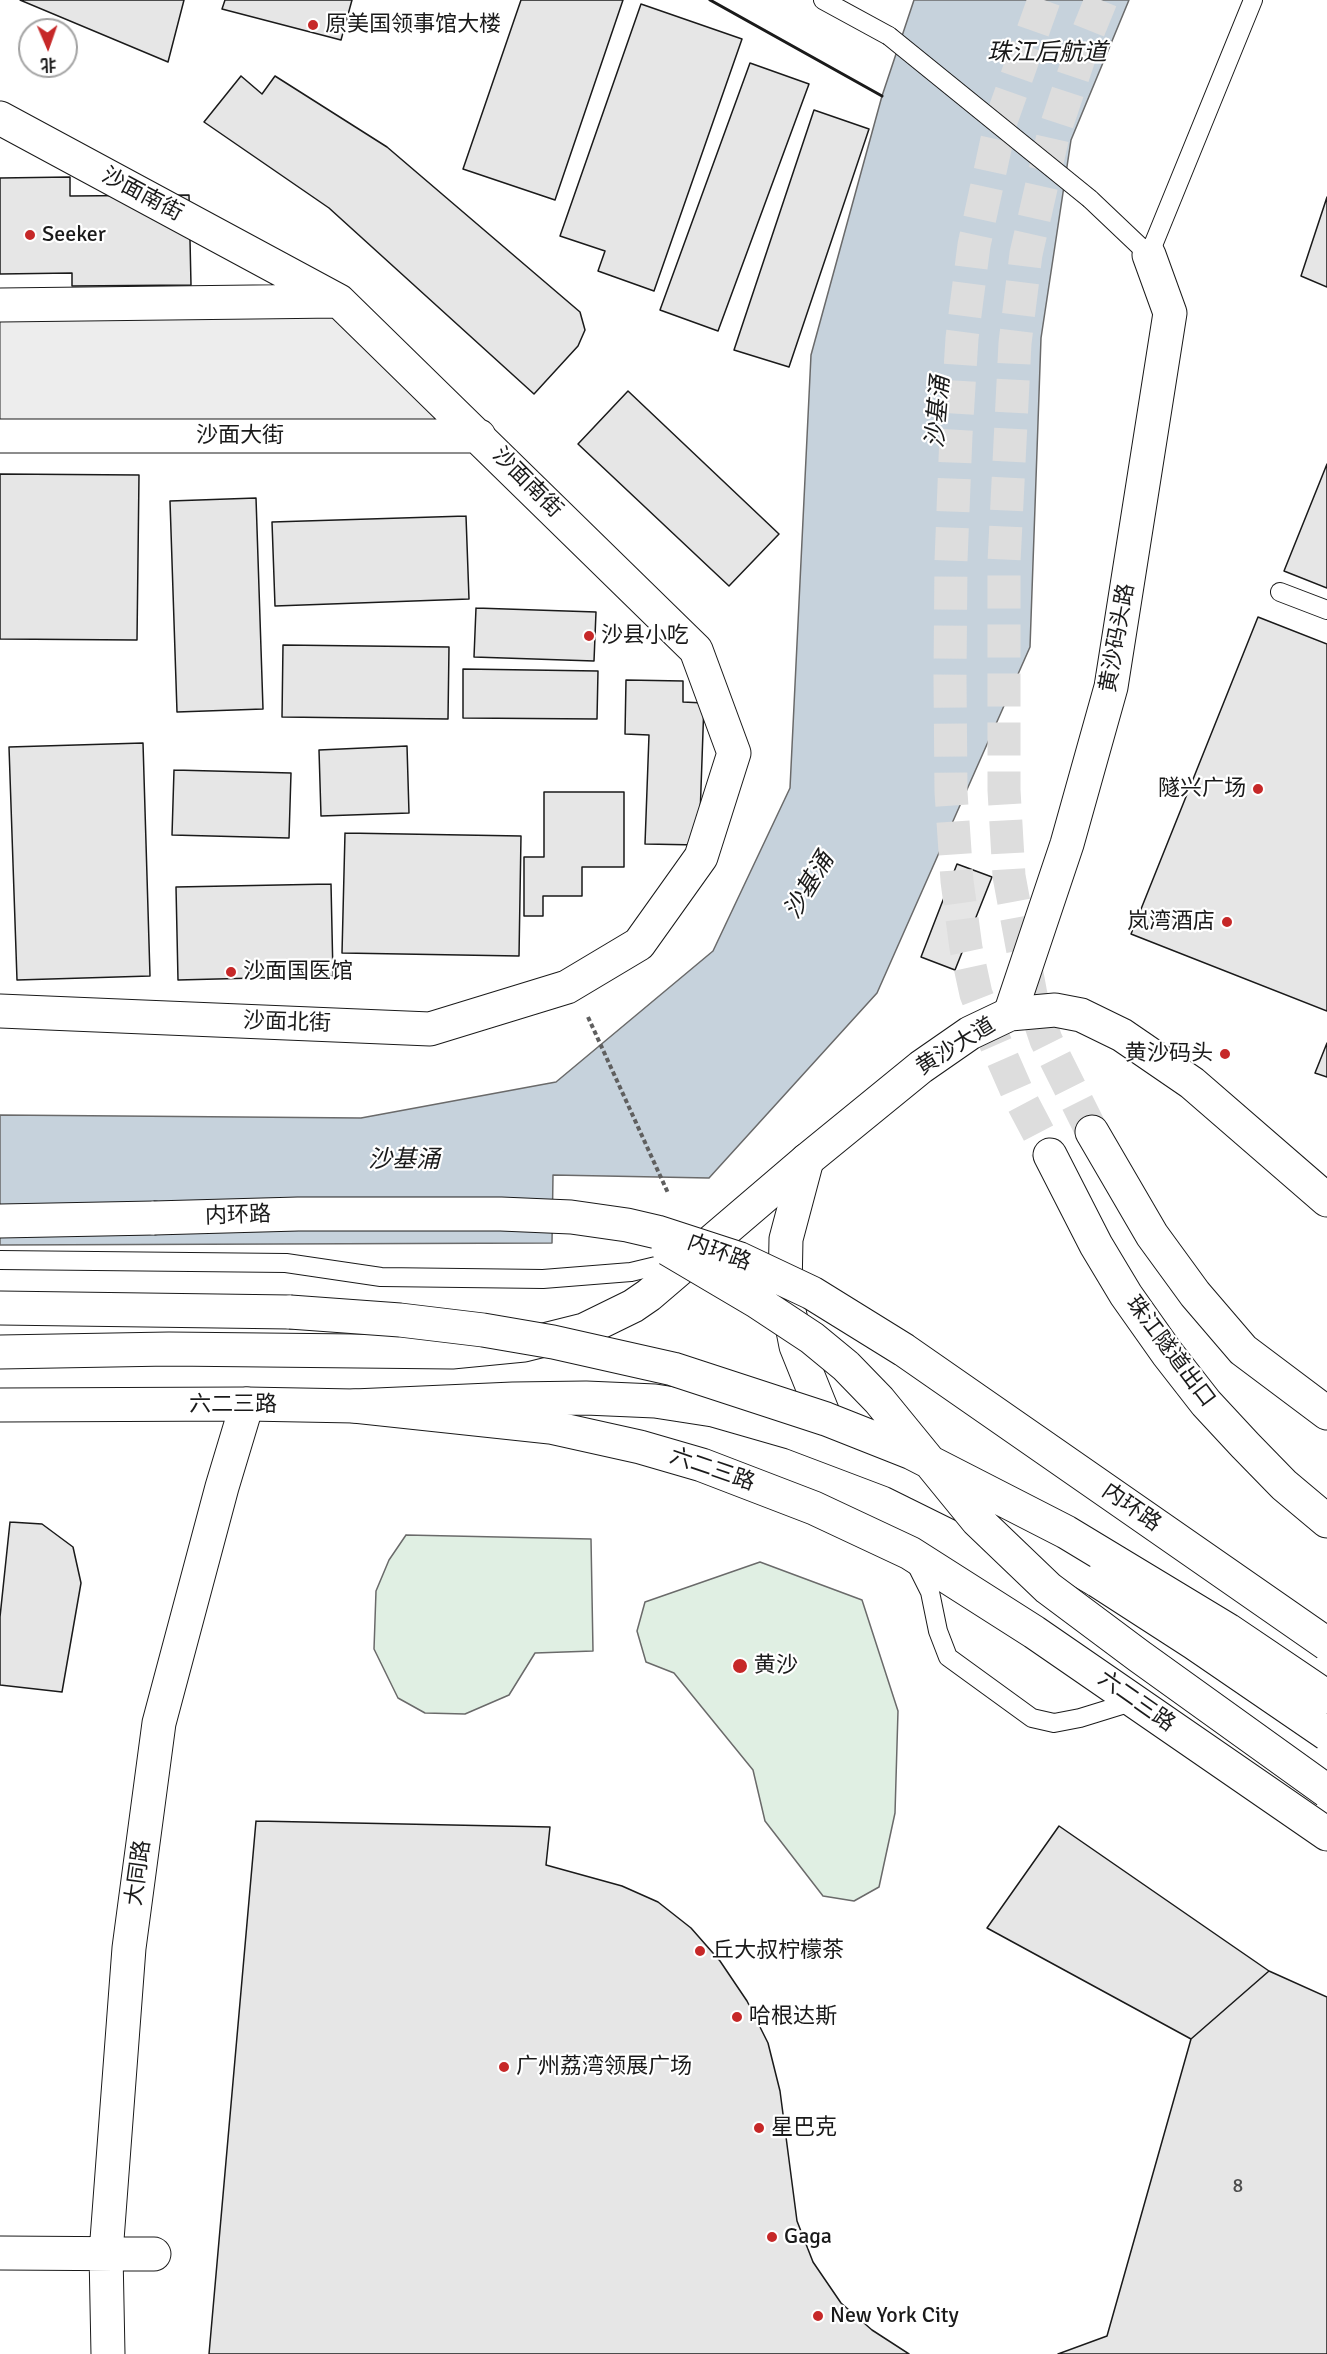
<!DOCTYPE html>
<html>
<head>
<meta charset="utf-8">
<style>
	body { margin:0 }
	#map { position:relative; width:1327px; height:2354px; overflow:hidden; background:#fff; font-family:Signika,"Noto Sans SC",sans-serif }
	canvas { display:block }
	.north { position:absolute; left:18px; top:18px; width:60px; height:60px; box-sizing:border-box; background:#fff; border:2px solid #a3a3a3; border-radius:50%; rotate:178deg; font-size:16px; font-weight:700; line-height:24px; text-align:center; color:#1a1a1a }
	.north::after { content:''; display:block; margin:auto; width:21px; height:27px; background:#c62828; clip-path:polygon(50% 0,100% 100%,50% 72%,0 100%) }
</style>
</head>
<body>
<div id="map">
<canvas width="1327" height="2354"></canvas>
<div class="north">北</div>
</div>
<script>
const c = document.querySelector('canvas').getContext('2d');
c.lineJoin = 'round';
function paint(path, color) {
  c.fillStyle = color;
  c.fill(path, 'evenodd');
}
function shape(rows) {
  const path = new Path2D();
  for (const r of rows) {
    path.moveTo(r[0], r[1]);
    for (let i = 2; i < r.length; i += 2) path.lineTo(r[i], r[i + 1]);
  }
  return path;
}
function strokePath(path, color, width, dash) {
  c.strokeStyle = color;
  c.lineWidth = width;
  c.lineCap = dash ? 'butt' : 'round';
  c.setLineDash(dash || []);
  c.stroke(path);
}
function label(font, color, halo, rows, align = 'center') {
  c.font = font + ' Signika,"Noto Sans SC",sans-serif';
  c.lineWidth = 4.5;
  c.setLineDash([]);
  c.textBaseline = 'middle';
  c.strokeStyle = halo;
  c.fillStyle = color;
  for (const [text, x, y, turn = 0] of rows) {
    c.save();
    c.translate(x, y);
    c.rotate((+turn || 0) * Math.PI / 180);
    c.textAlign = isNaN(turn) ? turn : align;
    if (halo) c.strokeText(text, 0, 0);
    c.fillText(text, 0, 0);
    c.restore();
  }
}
const green = shape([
	[406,1535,591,1539,593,1651,535,1653,509,1695,465,1714,425,1713,398,1698,374,1649,376,1591,389,1560,406,1535],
	[760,1562,862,1600,898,1711,895,1813,879,1887,854,1901,823,1896,765,1821,753,1770,674,1673,646,1662,637,1631,645,1602,760,1562]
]);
paint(green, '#e0efe3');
strokePath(green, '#6a6a6a', 1.5);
const parking = shape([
	[339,301,479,436,0,436,0,305,339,301]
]);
paint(parking, '#ededed');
strokePath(parking, '#6a6a6a', 1.5);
const water = shape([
	[914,0,1129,0,1071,140,1041,338,1030,647,877,993,709,1178,553,1175,552,1243,0,1245,0,1115,361,1118,556,1082,713,951,790,788,811,355,882,96,914,0]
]);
paint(water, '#c6d2dc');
strokePath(water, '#6a6a6a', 1.5);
const building = shape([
	[20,0,184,0,168,62,20,0],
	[225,0,352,0,341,40,222,9,225,0],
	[521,0,623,0,555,200,463,169,521,0],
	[641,4,742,39,654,291,598,271,605,251,560,236,641,4],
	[750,63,809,84,718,331,660,310,750,63],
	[241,76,262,94,275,76,387,147,580,312,585,330,578,346,534,394,329,208,204,122,241,76],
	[814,110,869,129,789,367,734,350,814,110],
	[70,177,70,196,189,195,191,285,72,286,72,273,0,274,0,178,70,177],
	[1327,197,1327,287,1301,276,1327,197],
	[628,391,779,534,729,586,578,444,628,391],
	[1327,464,1327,588,1284,571,1327,464],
	[0,474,139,475,137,640,0,639,0,474],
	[256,498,263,709,177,712,170,501,256,498],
	[466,516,469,599,275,606,272,522,466,516],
	[476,608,596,612,594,661,474,657,476,608],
	[1258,617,1327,644,1327,1011,1131,934,1258,617],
	[283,645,449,647,448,719,282,717,283,645],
	[463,669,598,671,597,719,463,718,463,669],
	[626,680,683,681,683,702,704,703,699,845,645,844,649,735,625,734,626,680],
	[143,743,150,976,17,980,9,747,143,743],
	[407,746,409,813,321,816,319,750,407,746],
	[174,770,291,773,289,838,172,835,174,770],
	[544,792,624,792,624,867,582,867,582,896,543,896,543,916,524,916,524,857,544,857,544,792],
	[345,833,521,836,519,956,342,953,345,833],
	[957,864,992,877,955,970,921,957,957,864],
	[331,884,333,976,178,980,176,887,331,884],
	[1327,1043,1327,1077,1315,1073,1327,1043],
	[10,1522,42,1524,73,1547,81,1583,62,1692,0,1685,0,1617,10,1522],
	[256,1821,550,1827,546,1865,622,1886,658,1902,691,1928,720,1961,747,2001,768,2043,780,2091,797,2221,813,2262,841,2303,872,2330,909,2354,209,2354,256,1821],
	[1059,1826,1224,1940,1269,1971,1191,2039,987,1928,1059,1826],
	[1269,1971,1327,1997,1327,2354,1058,2354,1107,2336,1191,2039,1269,1971]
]);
paint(building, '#e6e6e6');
strokePath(building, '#1a1a1a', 1.5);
strokePath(shape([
	[1044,0,1001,121,974,245,962,338,956,435,951,561,950,677,951,792,957,881,966,948,976,994,992,1035,1018,1094,1050,1155],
	[1092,1132,1046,1040,1031,995,1009,876,1004,790,1004,562,1015,343,1026,254,1053,136,1086,37,1101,0]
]), '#ddd', 33, [33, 16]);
const lane = shape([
	[823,0,889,36],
	[1090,199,1149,255,1253,0],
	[1280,592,1327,610],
	[0,1260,286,1263,381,1277,543,1279,631,1272,681,1260],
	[914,1560,930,1592,938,1631,948,1657,1032,1718,1054,1723,1080,1718,1135,1701]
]);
const street = shape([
	[0,118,339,301,696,650,734,753,701,857,639,944,567,987,430,1029,0,1011],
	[0,305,338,301],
	[0,436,479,436],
	[1010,1014,1067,844,1111,687,1170,313,1149,255],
	[0,2253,154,2254],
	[108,2354,106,2253,129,1948,159,1723,222,1487,247,1404]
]);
const primary = shape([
	[0,1352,169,1349,452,1352,524,1345,584,1330,633,1306,649,1295,807,1160,921,1067,970,1033,1010,1014,1055,1010,1081,1015,1122,1035,1192,1083,1327,1200],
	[0,1405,247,1404,354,1406,550,1427,640,1447,702,1465,814,1508,910,1553,1034,1632,1327,1834]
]);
const highway = shape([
	[1092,1132,1152,1235,1195,1294,1243,1350,1327,1413],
	[1050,1155,1096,1245,1126,1295,1167,1353,1206,1403,1245,1445,1284,1485,1327,1521],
	[807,1160,786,1239,785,1290,796,1346,833,1438],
	[0,1221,154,1218],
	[0,1308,290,1312],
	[354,1406,513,1399,586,1398,655,1401,713,1410,793,1433,896,1472,999,1523,1098,1581]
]);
strokePath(lane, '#1a1a1a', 20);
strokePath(street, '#1a1a1a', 35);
strokePath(primary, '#1a1a1a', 35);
strokePath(highway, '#1a1a1a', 35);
strokePath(shape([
	[588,1017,668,1193]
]), '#5f5f5f', 4, [4.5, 3]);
strokePath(lane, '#fff', 18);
strokePath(street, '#fff', 33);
strokePath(primary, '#fff', 33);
strokePath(highway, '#fff', 33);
const laneBridge = shape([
	[889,36,1090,199]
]);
const highwayBridge = shape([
	[154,1218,298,1214,501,1214,571,1217,627,1225,657,1232,740,1259,812,1293,904,1350,1327,1644],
	[668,1249,756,1301,812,1338,846,1366,879,1400,977,1520,1048,1588,1139,1656,1327,1791],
	[290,1312,400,1320,483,1330,553,1342,673,1369,826,1419,912,1453,1066,1532,1228,1630,1327,1697],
	[1098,1581,1194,1643,1327,1734]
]);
strokePath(laneBridge, '#1a1a1a', 20, []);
strokePath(highwayBridge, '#1a1a1a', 35, []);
strokePath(laneBridge, '#fff', 18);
strokePath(highwayBridge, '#fff', 33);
strokePath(shape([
	[710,0,882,96]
]), '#1a1a1a', 3);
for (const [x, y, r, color] of [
	[313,25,6,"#c62828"],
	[30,235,6,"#c62828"],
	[589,636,6,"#c62828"],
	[1258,789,6,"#c62828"],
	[1227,922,6,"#c62828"],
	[231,972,6,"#c62828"],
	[1225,1054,6,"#c62828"],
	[740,1666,8,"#c62828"],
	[700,1951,6,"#c62828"],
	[737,2017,6,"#c62828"],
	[504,2067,6,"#c62828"],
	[759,2128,6,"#c62828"],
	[772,2237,6,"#c62828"],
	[818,2316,6,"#c62828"]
]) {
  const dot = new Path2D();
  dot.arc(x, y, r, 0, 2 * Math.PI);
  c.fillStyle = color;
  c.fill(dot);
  strokePath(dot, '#fff', 2);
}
label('20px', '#4d4d4d', null, [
	["8",1238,2187]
]);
label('22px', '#1a1a1a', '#fff', [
	["原美国领事馆大楼",325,25],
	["Seeker",42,235],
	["沙县小吃",601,636],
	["隧兴广场",1246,789,"right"],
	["岚湾酒店",1215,922,"right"],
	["沙面国医馆",243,972],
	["黄沙码头",1213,1054,"right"],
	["黄沙",754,1666],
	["丘大叔柠檬茶",712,1951],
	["哈根达斯",749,2017],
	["广州荔湾领展广场",516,2067],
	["星巴克",771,2128],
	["Gaga",784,2237],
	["New York City",830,2316]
], 'left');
label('22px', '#1a1a1a', '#fff', [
	["沙面南街",142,195,28],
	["沙面大街",240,436],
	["沙面南街",527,483,45],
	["黄沙码头路",1118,638,-80],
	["沙面北街",287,1023,2],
	["黄沙大道",956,1047,-32],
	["内环路",238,1216,-2],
	["内环路",719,1253,20],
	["珠江隧道出口",1170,1352,53],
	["六二三路",233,1405],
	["六二三路",712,1470,19],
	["内环路",1131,1508,35],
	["六二三路",1136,1702,35],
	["大同路",139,1873,-82]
]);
label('italic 24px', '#1a1a1a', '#fff', [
	["珠江后航道",1047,54],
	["沙基涌",939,412,-85],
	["沙基涌",810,886,-59],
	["沙基涌",404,1161]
]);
</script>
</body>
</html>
